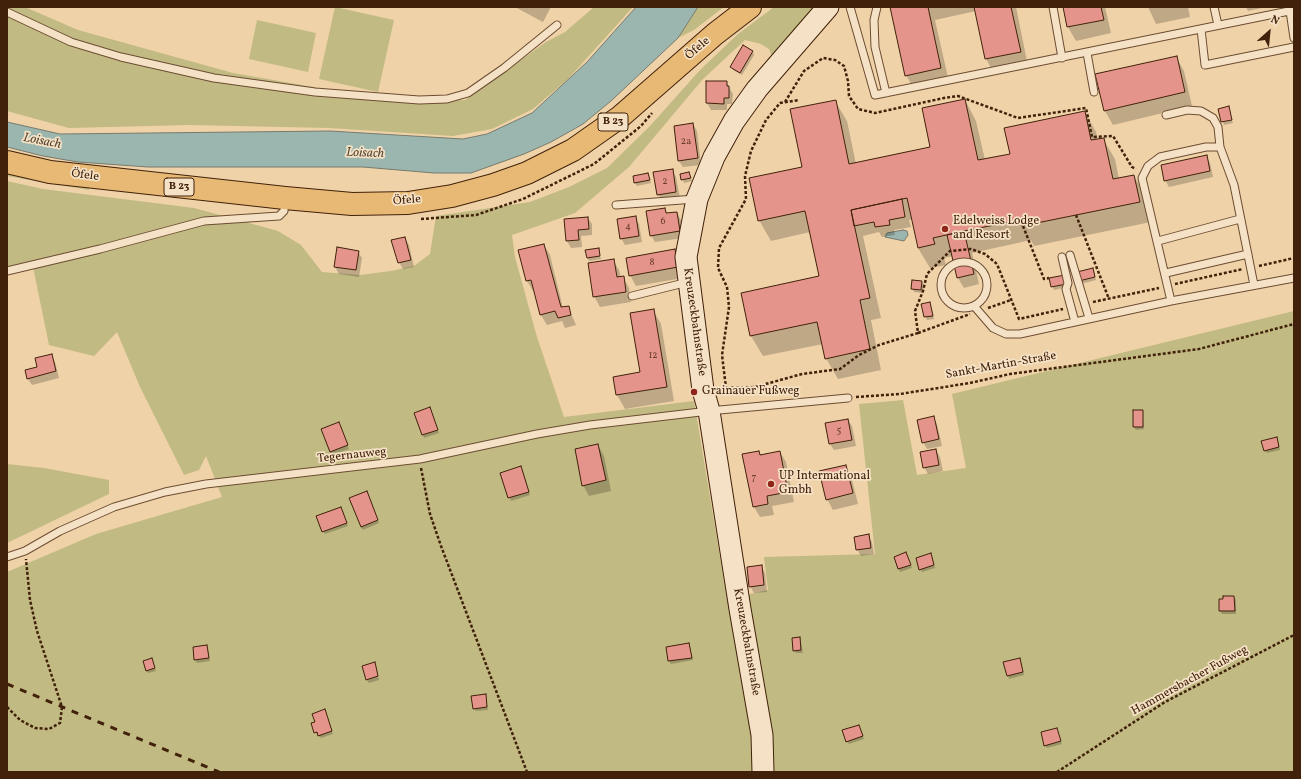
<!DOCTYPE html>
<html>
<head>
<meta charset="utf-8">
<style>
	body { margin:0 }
	#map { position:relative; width:1301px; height:779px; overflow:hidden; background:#efd2a8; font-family:Vollkorn,serif }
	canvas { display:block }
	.frame { position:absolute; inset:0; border:8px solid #41210a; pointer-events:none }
	.north { position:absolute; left:1249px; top:12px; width:40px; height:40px; -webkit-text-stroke:3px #f5e2c6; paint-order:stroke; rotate:27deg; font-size:11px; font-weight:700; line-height:16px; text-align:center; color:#41210a }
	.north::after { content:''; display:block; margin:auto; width:14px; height:18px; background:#41210a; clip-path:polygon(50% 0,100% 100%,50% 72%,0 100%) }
</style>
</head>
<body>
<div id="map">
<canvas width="1301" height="779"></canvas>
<div class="frame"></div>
<div class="north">N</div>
</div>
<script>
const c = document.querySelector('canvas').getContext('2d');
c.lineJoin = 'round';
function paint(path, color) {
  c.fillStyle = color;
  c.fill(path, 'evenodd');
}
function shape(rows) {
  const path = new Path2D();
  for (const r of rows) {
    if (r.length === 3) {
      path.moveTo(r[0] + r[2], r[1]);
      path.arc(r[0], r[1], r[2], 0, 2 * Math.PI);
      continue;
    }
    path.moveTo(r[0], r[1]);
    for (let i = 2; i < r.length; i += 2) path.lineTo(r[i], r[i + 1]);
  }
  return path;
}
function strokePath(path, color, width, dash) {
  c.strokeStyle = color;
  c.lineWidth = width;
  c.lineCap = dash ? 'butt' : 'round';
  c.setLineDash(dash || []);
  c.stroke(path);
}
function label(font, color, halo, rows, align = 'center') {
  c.font = font + ' Vollkorn,serif';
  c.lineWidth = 3.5;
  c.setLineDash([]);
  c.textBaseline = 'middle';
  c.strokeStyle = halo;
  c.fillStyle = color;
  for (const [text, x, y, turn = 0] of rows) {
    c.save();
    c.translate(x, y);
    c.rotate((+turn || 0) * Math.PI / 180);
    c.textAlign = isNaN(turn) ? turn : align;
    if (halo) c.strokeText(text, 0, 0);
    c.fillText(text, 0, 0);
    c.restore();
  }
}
paint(shape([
	[7,7,25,7,78,30,233,73,400,102,465,100,546,42,565,32,594,7,633,7,568,79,533,109,492,129,453,136,329,128,190,125,69,128,7,111],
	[335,7,394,20,378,92,319,79],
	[698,7,724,7,694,30,678,38],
	[774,7,820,7,772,57,769,49,761,44,745,40,703,79,629,167,575,213,512,235,515,257,537,337,564,417,694,401,727,599,768,590,764,557,875,554,859,404,903,400,917,475,966,468,952,394,1294,311,1294,772,7,772,7,572,96,534,222,497,206,456,199,470,184,475,140,387,117,332,94,356,49,345,33,267,7,268,7,181,43,189,194,208,278,231,301,245,322,272,360,275,391,271,414,266,430,254,436,216,530,202,569,187,607,168,650,126,700,70,738,34],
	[257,20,316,33,308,72,249,59],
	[7,170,89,183,89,190,7,176],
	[7,464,44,468,109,480,109,494,7,543]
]), '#c1ba83');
const water = shape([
	[636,7,698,7,678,38,611,101,583,124,551,142,524,154,471,173,434,173,363,167,148,167,78,162,43,156,7,147,7,122,60,134,330,131,463,139,487,134,532,113,587,62,636,7],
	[903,230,907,231,908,235,904,241,885,237,887,233,903,230]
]);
paint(water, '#9bb6af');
strokePath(water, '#777a6d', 1);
paint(shape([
	[515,7,551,7,543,22],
	[891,7,1016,7,1028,66,994,73,986,59,976,11,935,20,949,82,914,89,906,75],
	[1064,7,1105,7,1111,33,1076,41,1068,27],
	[1148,7,1188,7,1190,17,1156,24],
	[1246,7,1266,7,1248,11],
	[753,52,754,55,742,75,733,70,731,67],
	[1176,57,1184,71,1192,106,1113,125,1105,111],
	[707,82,726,82,733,94,732,104,727,104,727,110,711,110,707,103],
	[965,100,976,121,985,160,1011,155,1085,112,1096,132,1098,140,1103,139,1115,159,1119,179,1134,176,1146,196,1151,222,1034,246,1031,240,972,253,979,284,964,288,958,278,953,256,944,258,946,265,930,268,918,248,913,219,909,220,911,227,894,230,895,235,882,237,879,232,863,236,881,318,871,320,881,370,838,379,826,358,823,344,763,356,751,336,742,293,820,277,810,232,771,241,759,220,803,168,835,101,847,121,856,164,932,148],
	[1228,108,1233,123,1224,125,1219,110],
	[693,124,697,131,701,165,683,167,679,161],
	[1206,156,1210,163,1213,177,1169,187,1165,180],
	[672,170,676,177,680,198,662,201,658,194],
	[689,173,692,181,684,183,681,175],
	[648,174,651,183,637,186,635,183],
	[665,209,668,214,677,213,681,220,683,238,655,242,651,235],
	[635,217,639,224,642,242,625,245,621,238],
	[588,218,592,224,592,235,581,236,582,247,571,248,567,241,565,220],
	[405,238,409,245,414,267,403,269,399,262],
	[544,245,550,255,563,308,568,307,576,325,565,328,562,321,547,325,541,315,535,291,533,291,527,281,519,251],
	[598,249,601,259,589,261,588,258],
	[674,250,680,261,683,278,636,286,630,275],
	[358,252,362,258,359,277,339,274,335,267],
	[613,260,619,270,621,278,623,277,629,288,631,302,600,307,594,296],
	[1094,272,1096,280,1081,284,1078,273],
	[1064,276,1068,287,1054,290,1050,279],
	[922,282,924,285,923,293,914,292,912,288],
	[922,305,931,306,934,319,927,320],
	[653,310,661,324,674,401,625,409,617,395,642,373],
	[51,355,55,362,59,378,32,385,28,379],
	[431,411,439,433,424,438,423,435],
	[1142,411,1144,429,1136,430,1134,427],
	[933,417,937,424,942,446,927,449,923,442],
	[848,420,852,426,856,446,834,450,830,444],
	[340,427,349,449,332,455,322,430],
	[1278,441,1280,450,1267,453,1265,450],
	[598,445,604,456,611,491,589,496,583,485],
	[936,450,940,457,943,471,928,474,924,467],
	[759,452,761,456,780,452,786,462,794,502,772,506,774,515,760,517,754,507],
	[845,466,851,476,858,504,833,510,827,499],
	[522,470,530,495,511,501,501,474],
	[368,495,379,523,363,530,361,527],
	[342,511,348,526,325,534,323,531],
	[868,536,872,542,874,554,861,556,857,549],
	[895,557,908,557,912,568,900,572],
	[932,557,935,568,922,572,920,569],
	[761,566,765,573,767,592,754,593,750,586],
	[1234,597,1236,600,1236,614,1222,614,1220,611],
	[800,638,803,653,796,653,794,650],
	[689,644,693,660,671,664,669,661],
	[207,646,210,661,197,663,195,660],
	[153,662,156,671,148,673,146,670],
	[1021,662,1024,675,1009,679,1005,663],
	[376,666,379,680,369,683,367,680],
	[485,695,488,710,476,711,474,708],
	[326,714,333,734,321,738,315,732,316,722],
	[859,726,864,739,849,744,847,741],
	[1057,729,1062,744,1047,748,1045,745]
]), '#0003');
const building = shape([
	[890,7,928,7,941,68,905,76,890,7],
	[974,7,1011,7,1021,52,985,59,974,7],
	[1063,7,1101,7,1104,20,1067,27,1063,7],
	[743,45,753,51,740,73,730,67,743,45],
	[1177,56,1185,92,1104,111,1095,74,1177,56],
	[706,81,727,81,727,86,729,86,729,98,724,98,724,104,706,103,706,81],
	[965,99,978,160,1010,154,1004,128,1085,111,1091,140,1104,138,1113,179,1134,175,1140,202,1022,226,1020,220,964,231,933,238,935,244,918,248,907,198,851,210,870,298,860,300,870,349,825,359,817,322,750,336,741,293,819,276,805,211,758,221,749,178,802,167,790,109,836,100,849,164,930,147,922,108,965,99],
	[1229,106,1232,120,1221,122,1218,109,1229,106],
	[693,123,698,158,678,161,674,126,693,123],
	[1207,155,1210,171,1164,181,1161,165,1207,155],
	[673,169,676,192,657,195,653,172,673,169],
	[689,172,691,178,681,180,680,174,689,172],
	[648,173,650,180,634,183,633,176,648,173],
	[902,199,905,217,889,220,890,225,875,227,874,222,854,226,851,210,902,199],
	[665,208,666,213,677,212,680,231,650,236,646,211,665,208],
	[636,216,639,236,620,239,617,219,636,216],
	[588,217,589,229,578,230,579,240,566,241,564,219,588,217],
	[964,231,974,274,957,278,947,235,964,231],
	[405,237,411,260,398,263,391,240,405,237],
	[544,244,561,307,569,306,571,315,558,318,555,311,540,315,531,280,526,281,518,250,544,244],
	[337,247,359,251,356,270,334,267,337,247],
	[599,248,600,256,587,258,585,250,599,248],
	[675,249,678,267,629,276,626,258,675,249],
	[614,259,617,277,624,276,626,292,593,297,588,263,614,259],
	[1093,268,1095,277,1079,281,1077,272,1093,268],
	[1065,275,1067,284,1051,287,1049,278,1065,275],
	[912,280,922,281,921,290,911,289,912,280],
	[930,302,933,316,924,317,921,304,930,302],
	[654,309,667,387,616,395,613,377,640,372,630,313,654,309],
	[52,354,56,371,27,379,25,370,37,367,35,358,52,354],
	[430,407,438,430,422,435,414,413,430,407],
	[1133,410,1143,410,1143,427,1133,427,1133,410],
	[934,416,939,439,922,443,917,420,934,416],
	[848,419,852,440,829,444,825,423,848,419],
	[339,422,348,445,330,452,321,429,339,422],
	[1277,437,1279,447,1264,451,1261,441,1277,437],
	[598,444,606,480,582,486,575,449,598,444],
	[936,449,939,465,923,468,920,452,936,449],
	[759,451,760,455,780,451,788,492,767,496,768,504,753,507,742,454,759,451],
	[846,465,853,493,826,500,819,471,846,465],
	[521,466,529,492,508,498,500,473,521,466],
	[367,491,378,520,361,527,349,498,367,491],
	[341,507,347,523,322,532,316,516,341,507],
	[869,534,871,548,856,550,854,537,869,534],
	[906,552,911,565,898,569,894,557,906,552],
	[931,553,934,565,919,570,916,558,931,553],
	[762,565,764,585,749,587,747,567,762,565],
	[1223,596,1234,596,1235,611,1219,611,1219,599,1223,599,1223,596],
	[800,637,801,650,793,651,792,638,800,637],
	[689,643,692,658,668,661,666,647,689,643],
	[207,645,209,658,194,660,193,647,207,645],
	[152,658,155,668,146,671,143,661,152,658],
	[1020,658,1023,672,1007,676,1003,662,1020,658],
	[375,662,378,676,366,680,362,666,375,662],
	[486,694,487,707,473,709,471,696,486,694],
	[325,709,332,731,318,736,317,732,314,733,311,723,315,722,312,714,325,709],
	[859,725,863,736,846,742,842,730,859,725],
	[1057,728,1061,741,1044,746,1041,732,1057,728]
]);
paint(building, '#e4948a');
strokePath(building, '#41210a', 1);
const lane = shape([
	[850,7,875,95,1294,10],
	[877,7,874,20,875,47,886,93],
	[1053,7,1062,58],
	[1214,7,1218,25],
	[1290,11,1294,38],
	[7,12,71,42,121,57,214,78,315,92,419,100,447,99,468,93,504,68,557,25],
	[1201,29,1205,65,1294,47],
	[1087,53,1094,92],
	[1166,115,1187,110,1201,111,1213,118,1218,127,1220,147],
	[616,205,695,199],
	[1158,241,1240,219],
	[1070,255,1089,318],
	[1062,257,1068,283,1066,289,1075,322],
	[964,285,23],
	[7,271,100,249,204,221,279,216,284,211,285,201],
	[1166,273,1248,254],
	[632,296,688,282],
	[1171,301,1142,178,1148,166,1160,157,1206,147,1220,147,1234,185,1254,285],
	[974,306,993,328,1006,334,1020,334,1171,301,1294,278],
	[7,557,25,551,60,531,114,507,165,492,206,484,420,459,537,434,590,425,709,411,848,398]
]);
const secondary = shape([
	[763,772,762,735,740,609,709,411,703,390,686,257,697,199,714,157,734,121,757,89,828,7]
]);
const primary = shape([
	[7,162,50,172,285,198,352,204,408,203,452,196,493,185,527,173,573,150,620,117,715,34,750,7]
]);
strokePath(lane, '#6c4d32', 9);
strokePath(secondary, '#41210a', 23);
strokePath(primary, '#41210a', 24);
strokePath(shape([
	[785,102,804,71,823,58,835,60,844,66,848,81,849,96,858,109,875,113,944,98,958,96,1018,118,1086,108,1092,137,1113,136,1132,167,1136,169],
	[1076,215,1109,299],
	[421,219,476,215,523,199,594,164,641,126,652,113],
	[1023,226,1044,279,1049,278],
	[1259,266,1294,258],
	[1175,284,1243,269],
	[1093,302,1159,288],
	[988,308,1011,300],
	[918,333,970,314],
	[726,388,755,387,802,374,840,369,859,355,879,345,918,333,915,311,923,291,927,274,950,251,971,249,985,254,997,264,1019,319,1063,309],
	[720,389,726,388,722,355,729,307,727,287,718,268,719,248,746,199,745,176,751,151,766,120,780,103,799,100],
	[856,397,900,394,970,383,1010,374,1199,349,1294,324],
	[421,468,430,514,441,546,527,772],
	[7,707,20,720,35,728,49,729,60,723,62,707,37,631,30,600,26,559],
	[1057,772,1165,702,1294,635]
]), '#41210a', 2.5, [3, 2]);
strokePath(lane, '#f5e2c6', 7);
strokePath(secondary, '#f5e2c6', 21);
strokePath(primary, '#e8b974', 22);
strokePath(shape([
	[7,684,219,772]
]), '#41210a', 3, [7, 7]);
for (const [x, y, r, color] of [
	[945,229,4,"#8f2418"],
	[694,392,4,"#8f2418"],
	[771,484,4,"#8f2418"]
]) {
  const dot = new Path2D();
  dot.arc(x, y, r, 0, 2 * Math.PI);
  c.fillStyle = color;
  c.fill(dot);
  strokePath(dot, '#f5e2c6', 1.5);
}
label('10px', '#6a3e2a', null, [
	["2a",686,142],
	["2",665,182],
	["6",663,222],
	["4",628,227],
	["8",652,263],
	["12",653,356],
	["5",839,431],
	["7",754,478]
]);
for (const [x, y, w] of [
	[613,122,30],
	[179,187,30]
]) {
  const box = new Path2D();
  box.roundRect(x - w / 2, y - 9, w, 18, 3);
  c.fillStyle = '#f5e2c6';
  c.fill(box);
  strokePath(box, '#41210a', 1);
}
label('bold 11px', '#41210a', null, [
	["B 23",613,122],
	["B 23",179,187]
]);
label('12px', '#41210a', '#f5e2c6', [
	["Öfele",698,49,-41],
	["Öfele",85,176,7],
	["Öfele",407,201,-5],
	["Kreuzeckbahnstraße",694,322,82],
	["Sankt-Martin-Straße",1001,366,-10],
	["Tegernauweg",352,456,-6],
	["Kreuzeckbahnstraße",746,642,80],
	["Hammersbacher Fußweg",1190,681,-29]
]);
label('12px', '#41210a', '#f5e2c6', [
	["Edelweiss Lodge",953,222],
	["and Resort",953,236],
	["Grainauer Fußweg",702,392],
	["UP Intermational",779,477],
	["Gmbh",779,491]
], 'left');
label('italic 13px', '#584633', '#f5e2c6', [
	["Loisach",42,142,11],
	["Loisach",365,154,2]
]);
</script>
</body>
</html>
